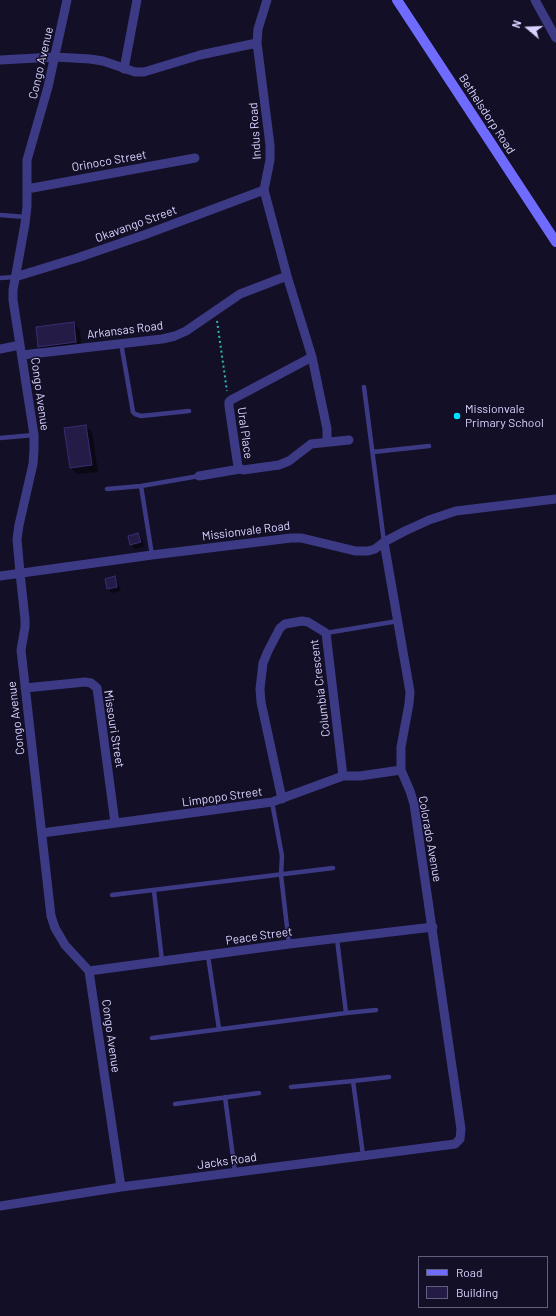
<!DOCTYPE html>
<html>
<head>
<meta charset="utf-8">
<style>
	body { margin:0 }
	#map { position:relative; width:556px; height:1316px; overflow:hidden; background:#130f26; font-family:Barlow,sans-serif }
	canvas { display:block }
	.legend { position:absolute; left:418px; top:1256px; width:130px; height:52px; box-sizing:border-box; background:#130f26; border:1px solid #625e7d; margin:0; padding:5px 7px; list-style:none; font-size:12px; color:#d9d4ff }
	.legend li { display:flex; align-items:center; gap:8px; height:20px }
	.legend b { width:20px; border:1px solid #625e7d }
	.north { position:absolute; left:508px; top:8px; width:40px; height:40px; -webkit-text-stroke:3px #130f26; paint-order:stroke; rotate:289deg; font-size:11px; font-weight:700; line-height:16px; text-align:center; color:#d9d4ff }
	.north::after { content:''; display:block; margin:auto; width:14px; height:18px; background:#d9d4ff; clip-path:polygon(50% 0,100% 100%,50% 72%,0 100%) }
</style>
</head>
<body>
<div id="map">
<canvas width="556" height="1316"></canvas>
<ul class="legend">
<li><b style="height:5px;background:#6f6bff"></b>Road</li>
<li><b style="height:11px;background:#241b47"></b>Building</li>
</ul>
<div class="north">N</div>
</div>
<script>
const c = document.querySelector('canvas').getContext('2d');
c.lineJoin = 'round';
function paint(path, color) {
  c.fillStyle = color;
  c.fill(path, 'evenodd');
}
function shape(rows) {
  const path = new Path2D();
  for (const r of rows) {
    path.moveTo(r[0], r[1]);
    for (let i = 2; i < r.length; i += 2) path.lineTo(r[i], r[i + 1]);
  }
  return path;
}
function strokePath(path, color, width, dash) {
  c.strokeStyle = color;
  c.lineWidth = width;
  c.lineCap = dash ? 'butt' : 'round';
  c.setLineDash(dash || []);
  c.stroke(path);
}
function label(font, color, halo, rows, align = 'center') {
  c.font = font + ' Barlow,sans-serif';
  c.lineWidth = 3;
  c.setLineDash([]);
  c.textBaseline = 'middle';
  c.strokeStyle = halo;
  c.fillStyle = color;
  for (const [text, x, y, turn = 0] of rows) {
    c.save();
    c.translate(x, y);
    c.rotate((+turn || 0) * Math.PI / 180);
    c.textAlign = isNaN(turn) ? turn : align;
    if (halo) c.strokeText(text, 0, 0);
    c.fillText(text, 0, 0);
    c.restore();
  }
}
paint(shape([
	[73,323,80,330,82,348,46,353,39,347],
	[73,329,75,329,78,347,76,347],
	[86,426,92,432,98,472,77,474,71,468],
	[138,534,142,538,144,547,135,549,131,545,129,537],
	[114,578,118,582,121,591,112,593,108,589]
]), '#0007');
const building = shape([
	[74,322,76,342,38,347,36,327,74,322],
	[86,425,92,465,70,468,64,428,86,425],
	[138,533,141,542,130,545,128,536,138,533],
	[115,576,117,587,107,589,105,579,115,576]
]);
paint(building, '#241b47');
strokePath(building, '#3b2d73', 1);
strokePath(shape([
	[217,321,227,391]
]), '#2fb8b0', 2, [2, 3]);
strokePath(shape([
	[0,215,26,217],
	[0,278,15,277],
	[121,343,133,412,135,414,141,416,189,411],
	[364,387,384,542],
	[0,438,34,435],
	[373,452,429,446],
	[141,486,152,555],
	[107,489,141,486,199,476],
	[326,633,398,621],
	[272,802,282,856,281,875,289,944],
	[154,891,162,961],
	[112,895,333,868],
	[337,939,346,1013],
	[208,956,219,1029],
	[152,1038,346,1013,376,1010],
	[353,1081,363,1155],
	[291,1087,353,1081,389,1077],
	[225,1097,235,1172],
	[175,1104,259,1093]
]), '#3d3a85', 4.5);
strokePath(shape([
	[67,0,48,87,27,160,27,206,25,224,13,290,13,300,34,435,34,450,33,464,19,525,17,539,20,573,25,619,25,627,21,650,51,916,55,928,65,945,89,971,121,1187],
	[535,0,556,38],
	[257,43,258,29,267,0],
	[0,60,55,57,90,59,103,61,135,72,144,72,200,55,257,43,270,145,270,160,264,190,287,276,312,357,327,429,327,442],
	[124,69,137,0],
	[27,189,195,158],
	[15,277,77,258,144,235,264,190],
	[0,349,20,345],
	[22,355,162,339,175,336,186,331,240,294,287,276],
	[312,357,231,400,229,402,229,406,238,467,243,470,279,465,289,461,311,444,349,440],
	[199,476,240,469],
	[0,576,152,555,291,538,302,538,356,551,368,551,375,549,384,542,405,531,429,520,456,511,556,499],
	[25,688,85,682,91,683,97,688,115,823],
	[282,799,261,702,260,689,263,663,268,651,280,628,285,624,302,621,308,622,326,633,343,776],
	[42,833,272,802,343,776,360,776,401,770],
	[89,971,289,944,433,927],
	[0,1206,121,1187,455,1144,460,1139,461,1129,414,804,410,791,401,770,401,747,409,704,410,692,384,542]
]), '#3d3a85', 9);
strokePath(shape([
	[397,0,556,242]
]), '#6f6bff', 10);
for (const [x, y, r, color] of [
	[457,416,4,"#00e5ff"]
]) {
  const dot = new Path2D();
  dot.arc(x, y, r, 0, 2 * Math.PI);
  c.fillStyle = color;
  c.fill(dot);
  strokePath(dot, '#130f26', 1.5);
}
label('12px', '#d9d4ff', '#130f26', [
	["Congo Avenue",41,63,-77],
	["Bethelsdorp Road",487,114,57],
	["Indus Road",255,131,-94],
	["Orinoco Street",109,161,-10],
	["Okavango Street",136,224,-20],
	["Arkansas Road",125,330,-7],
	["Congo Avenue",40,394,82],
	["Ural Place",245,433,82],
	["Missionvale Road",246,531,-7],
	["Columbia Crescent",320,688,-97],
	["Congo Avenue",16,718,-97],
	["Missouri Street",114,729,81],
	["Limpopo Street",222,797,-8],
	["Colorado Avenue",430,839,80],
	["Peace Street",259,936,-8],
	["Congo Avenue",111,1036,82],
	["Jacks Road",227,1161,-8]
]);
label('12px', '#d9d4ff', '#130f26', [
	["Missionvale",465,409],
	["Primary School",465,423]
], 'left');
</script>
</body>
</html>
